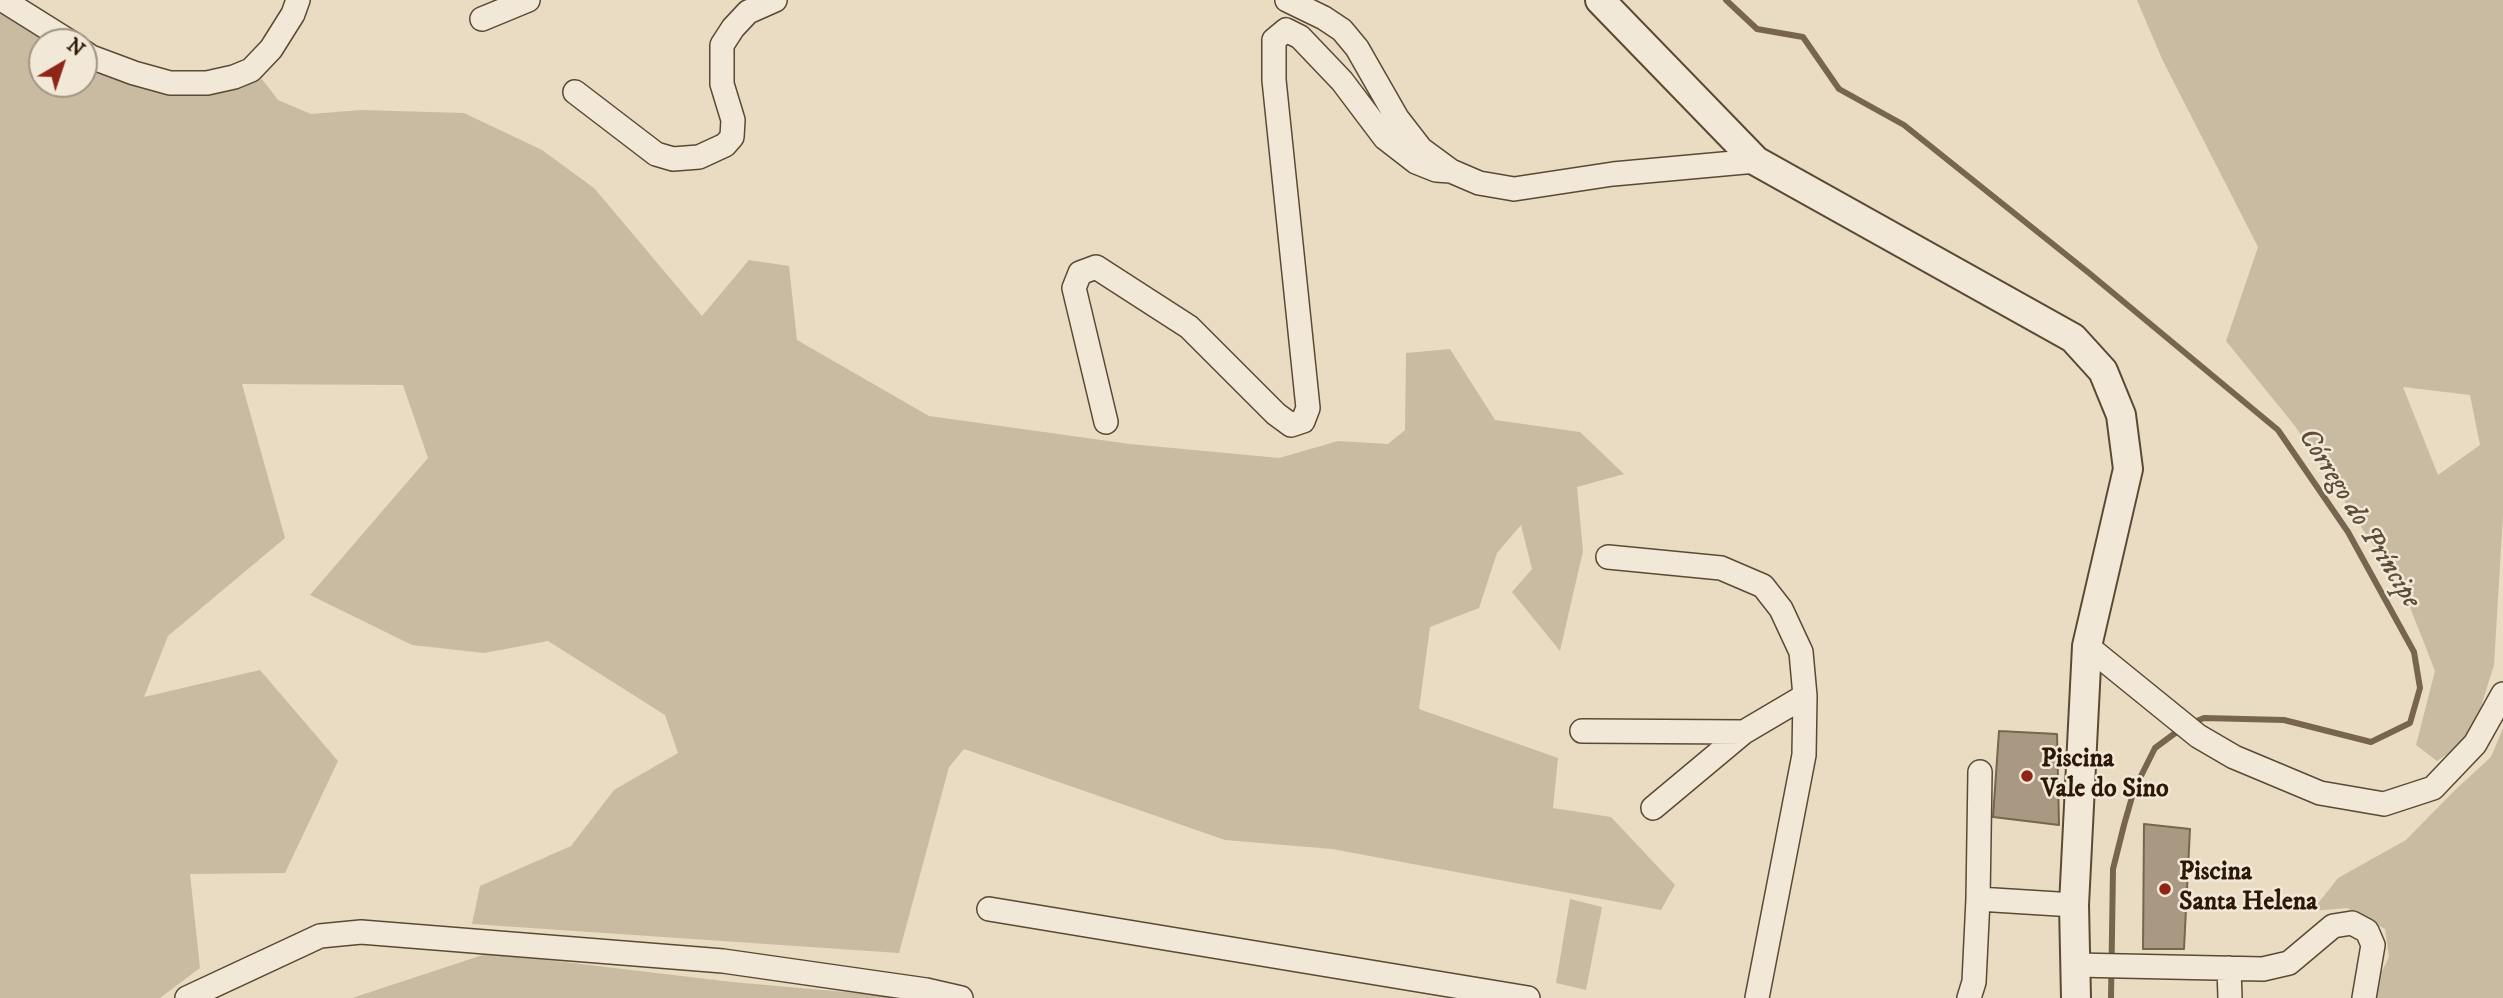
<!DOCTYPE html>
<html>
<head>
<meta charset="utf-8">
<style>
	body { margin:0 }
	#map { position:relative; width:2503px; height:998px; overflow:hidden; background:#e9dcc2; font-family:"IM FELL DW Pica",serif }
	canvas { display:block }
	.north { position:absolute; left:28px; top:28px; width:70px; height:70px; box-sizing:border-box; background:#f1e8d7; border:2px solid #a29583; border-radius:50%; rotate:39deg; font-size:19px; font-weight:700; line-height:28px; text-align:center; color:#2c1805 }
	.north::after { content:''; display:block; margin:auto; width:24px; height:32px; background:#8f2418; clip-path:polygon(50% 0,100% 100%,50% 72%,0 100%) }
</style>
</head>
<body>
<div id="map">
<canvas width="2503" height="998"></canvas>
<div class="north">N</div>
</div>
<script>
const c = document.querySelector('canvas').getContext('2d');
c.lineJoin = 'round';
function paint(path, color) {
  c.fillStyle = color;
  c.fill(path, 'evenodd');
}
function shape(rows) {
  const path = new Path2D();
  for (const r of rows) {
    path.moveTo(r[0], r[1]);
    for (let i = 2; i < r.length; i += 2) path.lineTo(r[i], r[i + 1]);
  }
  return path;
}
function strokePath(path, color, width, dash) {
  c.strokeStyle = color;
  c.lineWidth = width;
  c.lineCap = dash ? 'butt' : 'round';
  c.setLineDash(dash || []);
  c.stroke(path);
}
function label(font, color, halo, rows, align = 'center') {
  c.font = font + ' "IM FELL DW Pica",serif';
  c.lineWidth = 5;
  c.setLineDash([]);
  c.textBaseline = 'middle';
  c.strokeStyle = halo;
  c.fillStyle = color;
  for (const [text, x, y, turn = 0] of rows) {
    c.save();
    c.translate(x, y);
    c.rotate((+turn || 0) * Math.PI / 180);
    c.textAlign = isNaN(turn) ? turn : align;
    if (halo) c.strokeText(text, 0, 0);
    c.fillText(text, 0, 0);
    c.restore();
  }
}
paint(shape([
	[2137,0,2503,0,2503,516,2494,665,2471,738,2437,761,2416,745,2435,671,2404,592,2295,426,2226,341,2258,247,2162,59],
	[2403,387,2470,395,2480,445,2438,475],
	[0,2,60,42,42,42,42,84,84,84,84,61,208,94,262,79,278,100,311,114,361,110,464,113,542,150,594,188,702,316,749,260,789,266,797,340,929,416,1130,444,1279,458,1338,441,1388,444,1405,430,1406,353,1450,349,1495,420,1580,432,1624,474,1577,487,1583,551,1560,651,1512,592,1532,569,1521,525,1497,553,1479,608,1430,627,1419,709,1558,758,1553,808,1611,817,1675,885,1661,910,1332,849,1225,840,964,749,949,767,899,953,472,924,480,886,571,846,614,790,678,753,665,715,548,641,484,653,412,645,310,595,428,458,403,385,242,384,285,538,168,636,144,697,260,670,338,761,285,873,190,874,200,968,160,998,0,998],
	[2503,728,2503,998,2369,998,2389,957,2385,929,2347,908,2312,911,2338,878,2406,840,2455,790,2491,757],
	[1570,899,1602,907,1586,990,1556,983],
	[489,953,732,982,913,998,352,998]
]), '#c9bba2');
const water = shape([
	[1999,731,2057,734,2059,825,1993,817,1999,731],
	[2144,824,2190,829,2184,949,2143,949,2144,824]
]);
paint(water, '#a99982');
strokePath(water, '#776550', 2);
strokePath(shape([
	[1726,0,1757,29,1803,37,1839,89,1904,125,2089,273,2278,430,2348,532,2414,652,2420,688,2410,723,2371,742,2284,720,2204,718,2192,723],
	[2111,998,2113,869,2124,825,2134,790,2155,748,2182,728]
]), '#776550', 6);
const minor = shape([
	[3,0,70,42],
	[1287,0,1324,18,1342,30,1357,48,1397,118,1421,149,1451,171,1479,183,1514,189,1613,174,1756,161],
	[482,19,528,0],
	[84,52,91,57,134,73,170,83,207,83,234,77,251,70,271,49,293,14,298,0],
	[575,92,656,154,673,159,699,157,725,145,732,137,733,120,722,84,722,45,733,28,748,12,775,0],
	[1106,422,1074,288,1080,273,1096,267,1189,327,1276,414,1291,425,1303,421,1308,408,1274,80,1274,40,1286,30,1300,37,1342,81,1385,138,1416,162,1436,170,1451,171],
	[1608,557,1721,568,1763,586,1781,609,1801,652,1805,696,1804,755,1757,998],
	[2087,646,2198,736,2234,757,2320,793,2384,804,2433,788,2475,744,2503,694],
	[1582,731,1744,732,1805,696],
	[1653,808,1744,732],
	[1978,899,2074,905],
	[989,909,1528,998],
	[2076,965,2263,969,2289,963,2333,926,2352,923,2367,931,2373,945,2364,998],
	[2229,968,2230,998],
	[187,998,320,936,361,932,723,961,926,990,961,998],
	[1969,998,1974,982,1978,899,1980,772]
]);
const tertiary = shape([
	[1600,0,1756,161,2073,338,2103,371,2121,415,2128,469,2087,646,2074,905,2076,998]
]);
strokePath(minor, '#5b4934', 26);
strokePath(tertiary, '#5b4934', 32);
strokePath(minor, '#f1e8d7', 23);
strokePath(tertiary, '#f1e8d7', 28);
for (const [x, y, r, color] of [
	[2027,776,7,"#8f2418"],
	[2165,889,7,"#8f2418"]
]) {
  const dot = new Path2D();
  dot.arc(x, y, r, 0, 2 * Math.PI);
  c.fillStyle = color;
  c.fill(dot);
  strokePath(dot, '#f1e8d7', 2.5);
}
label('bold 26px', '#2c1805', '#f1e8d7', [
	["Piscina",2041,761],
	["Vale do Sino",2041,791],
	["Piscina",2179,874],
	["Santa Helena",2179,904]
], 'left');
label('italic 28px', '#5e4c37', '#f1e8d7', [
	["Córrego do Príncipe",2358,519,58]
]);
</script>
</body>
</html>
